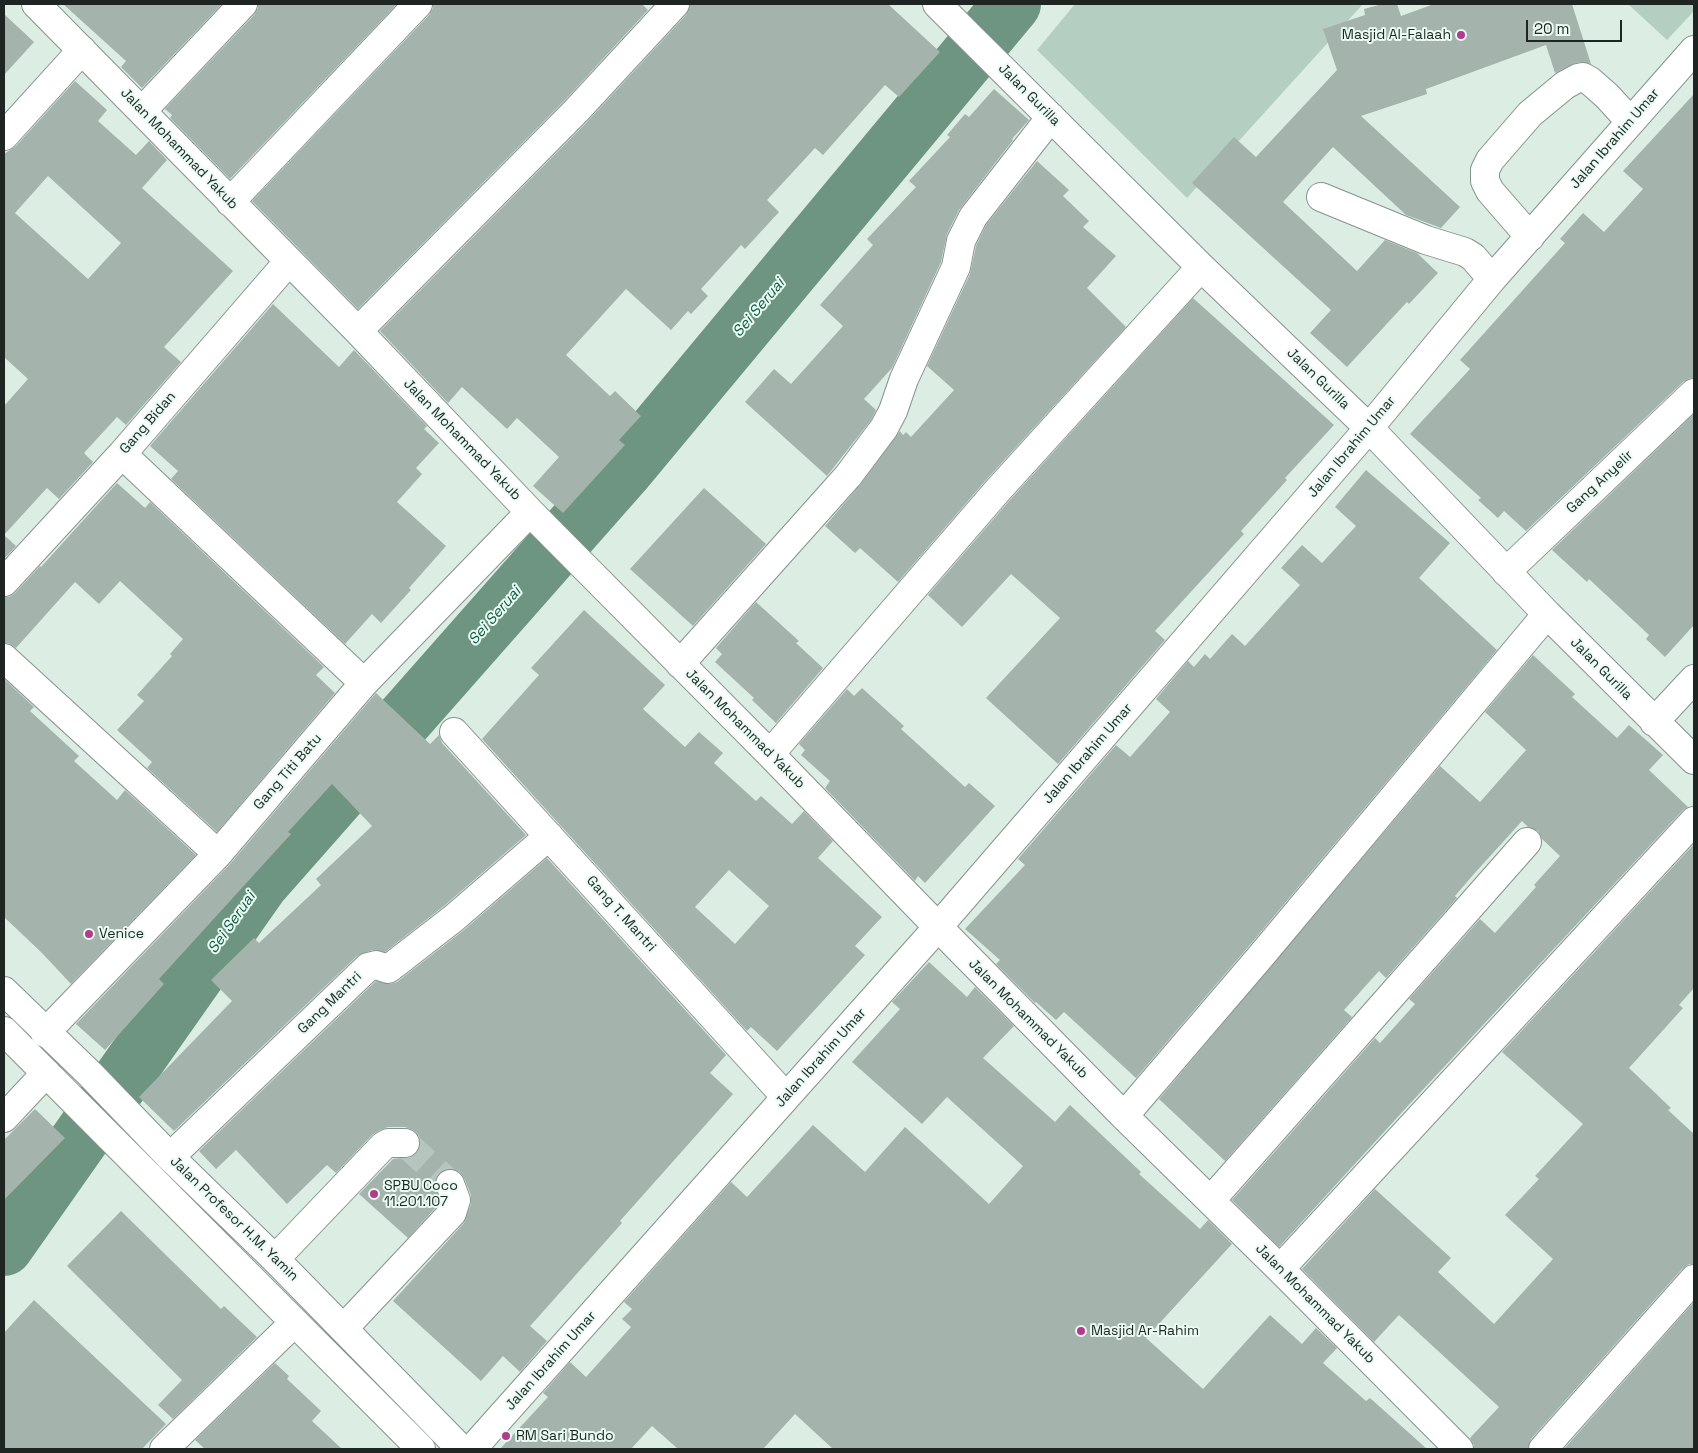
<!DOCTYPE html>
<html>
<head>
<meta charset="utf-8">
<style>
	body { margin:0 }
	#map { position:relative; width:1698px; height:1453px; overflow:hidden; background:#dcede4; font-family:"Space Grotesk",sans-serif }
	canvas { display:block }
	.frame { position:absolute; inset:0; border:5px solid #1f2522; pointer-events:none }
	.scale { position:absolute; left:1526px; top:20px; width:96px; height:22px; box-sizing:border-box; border:2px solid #1f2522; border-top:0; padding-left:6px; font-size:15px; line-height:18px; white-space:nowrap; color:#1f2522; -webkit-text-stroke:4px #e9fbf2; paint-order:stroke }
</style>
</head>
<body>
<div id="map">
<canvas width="1698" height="1453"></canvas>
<div class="frame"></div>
<div class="scale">20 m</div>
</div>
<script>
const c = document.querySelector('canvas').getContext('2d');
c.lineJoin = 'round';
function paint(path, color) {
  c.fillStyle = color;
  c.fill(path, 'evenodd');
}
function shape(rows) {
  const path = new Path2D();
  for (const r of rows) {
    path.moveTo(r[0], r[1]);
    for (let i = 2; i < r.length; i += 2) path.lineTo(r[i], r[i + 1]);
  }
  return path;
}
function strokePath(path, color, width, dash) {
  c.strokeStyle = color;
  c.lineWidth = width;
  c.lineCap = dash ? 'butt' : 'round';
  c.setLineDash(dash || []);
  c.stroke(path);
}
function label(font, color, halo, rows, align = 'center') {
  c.font = font + ' "Space Grotesk",sans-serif';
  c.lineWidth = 4;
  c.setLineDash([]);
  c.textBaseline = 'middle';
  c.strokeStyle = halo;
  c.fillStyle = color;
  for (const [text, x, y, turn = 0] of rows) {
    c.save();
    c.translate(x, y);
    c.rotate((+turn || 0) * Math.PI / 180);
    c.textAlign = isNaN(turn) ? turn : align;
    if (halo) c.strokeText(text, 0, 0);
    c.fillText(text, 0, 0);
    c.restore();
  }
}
paint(shape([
	[1075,4,1363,4,1187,198,1037,50],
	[1628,4,1694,4,1694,11,1667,40]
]), '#b4cfc1');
strokePath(shape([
	[4,1247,260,883,626,468,1012,4]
]), '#6d9581', 58);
paint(shape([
	[63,4,222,4,142,88,121,67,126,61],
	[258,4,397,4,230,179,170,118,172,115,165,109,254,15,258,8],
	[433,4,642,4,648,10,565,100,358,309,252,201,429,15,433,8],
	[690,4,888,4,940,52,899,97,885,85,823,155,815,148,767,200,779,212,745,249,741,245,701,289,708,296,691,314,688,311,671,330,626,289,566,355,610,396,615,391,641,416,619,440,625,445,563,513,533,486,559,457,517,418,507,429,462,387,448,403,380,331,587,122,686,15],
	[1382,4,1397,4,1401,16,1434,4,1572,4,1591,64,1581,62,1575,63,1555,73,1546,45,1426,89,1427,94,1361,116,1460,207,1441,228,1406,215,1333,147,1283,202,1357,271,1385,240,1417,253,1438,273,1409,304,1407,302,1347,367,1310,333,1331,310,1192,183,1234,137,1256,157,1337,70,1323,29,1365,15,1364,9],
	[4,14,34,42,4,75],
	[75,81,107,110,98,121,136,155,149,141,167,160,142,188,233,271,164,347,181,362,126,425,117,417,84,453,93,462,59,499,47,488,4,535,16,546,4,559,4,406,28,379,4,357,4,154,16,146],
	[48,176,121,243,88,279,15,213],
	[994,89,1029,120,1012,139,1013,140,959,210,947,234,941,262,892,368,864,399,876,410,871,420,827,476,745,402,774,369,791,384,843,326,820,305,873,245,867,239,916,187,909,181,950,137,947,135,965,114,969,117],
	[1694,94,1694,378,1690,378,1683,382,1526,531,1504,511,1498,518,1478,500,1481,498,1410,434,1470,369,1460,360,1565,243,1560,239,1583,213,1604,232,1643,189,1623,171],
	[1037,161,1069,190,1063,196,1089,221,1083,227,1116,256,1087,288,1126,327,986,480,898,582,860,548,855,553,825,526,860,485,900,431,903,435,906,432,911,437,954,390,927,366,970,274,976,246,986,225],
	[1193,298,1334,425,1285,478,1287,480,1241,531,1244,534,1155,631,1165,640,1058,764,986,698,1060,618,1011,574,962,627,928,595,1010,500],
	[273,304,339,367,354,350,427,426,424,429,439,443,416,468,422,474,397,502,446,546,409,588,411,590,381,623,372,614,345,644,171,479,178,471,150,446],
	[1694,414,1694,625,1665,657,1646,639,1649,635,1589,579,1587,582,1552,550],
	[1366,470,1450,543,1419,578,1497,650,1249,946,1136,1078,1064,1012,1056,1020,1036,1002,1035,1003,996,964,1000,960,965,929,1025,865,1018,859,1116,745,1130,757,1170,712,1156,699,1188,661,1194,667,1205,654,1210,659,1232,634,1245,646,1300,585,1281,568,1302,545,1322,563,1356,526,1335,507],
	[117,483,145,508,150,502,324,667,316,675,335,693,217,832,147,768,152,762,117,730,144,701,137,695,172,656,170,654,183,639,120,581,99,604,75,582,16,648,8,643,4,643,4,597,9,597,15,593,40,566,41,567],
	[704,488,766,544,693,626,630,569],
	[756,602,799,641,796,643,823,668,776,723,752,700,754,698,715,662,722,654,716,648],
	[584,610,665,685,643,709,685,747,699,732,723,753,714,763,756,801,761,796,792,824,804,811,833,841,818,858,882,917,855,946,865,955,777,1051,751,1027,747,1031,482,739,539,675,531,668],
	[729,870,769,906,735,944,695,907],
	[1533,655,1575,694,1572,697,1617,738,1629,725,1663,755,1649,770,1688,807,1683,810,1405,1109,1279,1247,1232,1200,1375,1038,1380,1043,1415,1004,1409,999,1480,919,1495,933,1536,887,1534,885,1560,856,1542,839,1538,831,1528,827,1522,821,1473,875,1455,896,1457,898,1386,978,1379,971,1344,1010,1352,1017,1225,1161,1159,1099,1440,766,1480,802,1526,750,1485,712],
	[4,679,34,707,30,711,79,756,74,761,117,800,125,790,196,855,71,984,42,953,4,917],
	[862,688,904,726,901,729,965,787,969,783,995,806,925,883,918,876,915,881,825,788,830,781,801,755,805,750,799,744,847,689,854,696],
	[376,693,430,744,439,735,442,743,526,835,444,906,385,952,372,950,357,956,174,1131,139,1097,232,1001,211,980,254,938,259,943,321,885,316,879,372,826,332,784,288,832,291,834,159,979,164,984,105,1050,76,1024,230,864],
	[1694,844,1694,988,1679,1005,1683,1008,1629,1068,1671,1108,1668,1110,1694,1134,1694,1264,1689,1264,1682,1269,1531,1439,1528,1449,1474,1449,1474,1445,1470,1438,1499,1407,1399,1315,1374,1342,1302,1269,1375,1189,1451,1258,1438,1272,1494,1324,1553,1259,1505,1215,1539,1179,1535,1176,1583,1124,1502,1052],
	[547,858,726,1055,710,1073,733,1094,620,1221,622,1223,532,1324,530,1326,547,1341,520,1372,503,1356,481,1381,393,1301,464,1223,471,1204,471,1195,464,1178,460,1172,453,1169,445,1169,438,1174,435,1182,440,1200,438,1205,408,1238,359,1194,393,1159,412,1157,418,1151,421,1143,419,1136,413,1130,405,1127,388,1127,380,1130,372,1135,336,1173,327,1165,287,1204,236,1150,216,1169,199,1151,376,981,390,984,397,982,464,930],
	[929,962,967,997,975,987,1014,1026,983,1058,1055,1122,1070,1105,1141,1172,1139,1174,1200,1229,1208,1220,1232,1244,1146,1338,1203,1389,1270,1315,1302,1344,1316,1328,1337,1348,1323,1363,1366,1401,1370,1398,1427,1449,833,1449,795,1414,763,1449,678,1449,652,1426,631,1449,500,1449,548,1397,543,1393,570,1362,586,1377,631,1327,622,1319,632,1309,624,1302,731,1182,747,1197,813,1125,865,1172,905,1127,989,1204,1023,1166,947,1097,922,1124,852,1062,900,1009,892,1002],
	[35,1109,65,1138,4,1200,4,1140],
	[121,1211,221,1309,224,1306,257,1337,173,1419,158,1405,182,1380,67,1266],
	[34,1300,166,1424,142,1449,4,1449,4,1333],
	[1694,1302,1694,1449,1564,1449],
	[275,1363,289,1376,287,1379,321,1411,312,1421,342,1449,205,1449,195,1440]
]), '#a4b4ac');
strokePath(shape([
	[405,1143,450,1184]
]), '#b6c5bd', 28, [28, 14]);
const minor = shape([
	[36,4,358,331,530,512,770,754,938,927,1124,1116,1280,1269,1459,1449],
	[937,4,1201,267,1369,428,1547,614,1694,760],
	[142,111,243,4],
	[4,136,82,50],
	[1321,197,1426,240,1465,252,1473,257,1492,279],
	[230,202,418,4],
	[1530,237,1490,191,1485,181,1485,170,1490,160,1530,114,1565,85,1578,78,1583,77,1590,81,1607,96,1630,121],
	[358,331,576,111,675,4],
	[122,454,364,683],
	[1506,572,1694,393],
	[4,582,122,454,289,261],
	[4,658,218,854],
	[680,664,848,476,884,428,893,411,904,379,956,267,961,241,973,217,1051,117],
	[1654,722,1694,679],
	[454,732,786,1097],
	[770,754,998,490,1201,267],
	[45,1033,218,854,364,683,530,512],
	[1124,1116,1261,956,1547,614],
	[4,1118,46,1073],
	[170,1157,368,967,376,965,388,969,396,963,454,918,549,836],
	[1211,1200,1527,842],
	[275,1259,383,1146,388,1143,405,1143],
	[1280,1269,1694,821],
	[344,1328,452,1213,456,1200,450,1184],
	[164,1449,294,1323],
	[472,1449,938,927,1369,428,1492,279,1694,50],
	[1543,1449,1694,1279]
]);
const major = shape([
	[4,991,90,1074,170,1157,275,1259,461,1449],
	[4,1031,421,1449]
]);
strokePath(minor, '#84948c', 30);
strokePath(major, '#84948c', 30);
strokePath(minor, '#fff', 28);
strokePath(major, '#fff', 28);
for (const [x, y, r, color] of [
	[1461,35,5,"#b43a8c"],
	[89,934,5,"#b43a8c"],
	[374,1194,5,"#b43a8c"],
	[1081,1331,5,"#b43a8c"],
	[506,1436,5,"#b43a8c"]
]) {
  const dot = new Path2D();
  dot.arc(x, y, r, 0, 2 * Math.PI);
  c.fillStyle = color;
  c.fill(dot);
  strokePath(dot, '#e9fbf2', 2);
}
label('14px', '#1f2522', '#e9fbf2', [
	["Masjid Al-Falaah",1451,35,"right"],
	["Venice",99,934],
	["SPBU Coco",384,1186],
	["11.201.107",384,1202],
	["Masjid Ar-Rahim",1091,1331],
	["RM Sari Bundo",516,1436]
], 'left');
label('14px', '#1f2522', '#e9fbf2', [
	["Jalan Gurilla",1029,95,45],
	["Jalan Ibrahim Umar",1615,139,-49],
	["Jalan Mohammad Yakub",179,149,46],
	["Jalan Gurilla",1318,379,44],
	["Gang Bidan",148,423,-49],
	["Jalan Mohammad Yakub",462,440,46],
	["Jalan Ibrahim Umar",1352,447,-50],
	["Gang Anyelir",1600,482,-43],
	["Jalan Gurilla",1601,669,45],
	["Jalan Mohammad Yakub",745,729,45],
	["Jalan Ibrahim Umar",1088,754,-49],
	["Gang Titi Batu",288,772,-49],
	["Gang T. Mantri",621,914,48],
	["Gang Mantri",330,1003,-44],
	["Jalan Mohammad Yakub",1028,1019,45],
	["Jalan Ibrahim Umar",821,1058,-48],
	["Jalan Profesor H.M. Yamin",234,1219,44],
	["Jalan Mohammad Yakub",1315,1304,45],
	["Jalan Ibrahim Umar",551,1361,-48]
]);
label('italic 15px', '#105a40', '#e9fbf2', [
	["Sei Seruai",759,308,-50],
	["Sei Seruai",495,616,-49],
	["Sei Seruai",232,923,-55]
]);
</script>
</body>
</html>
